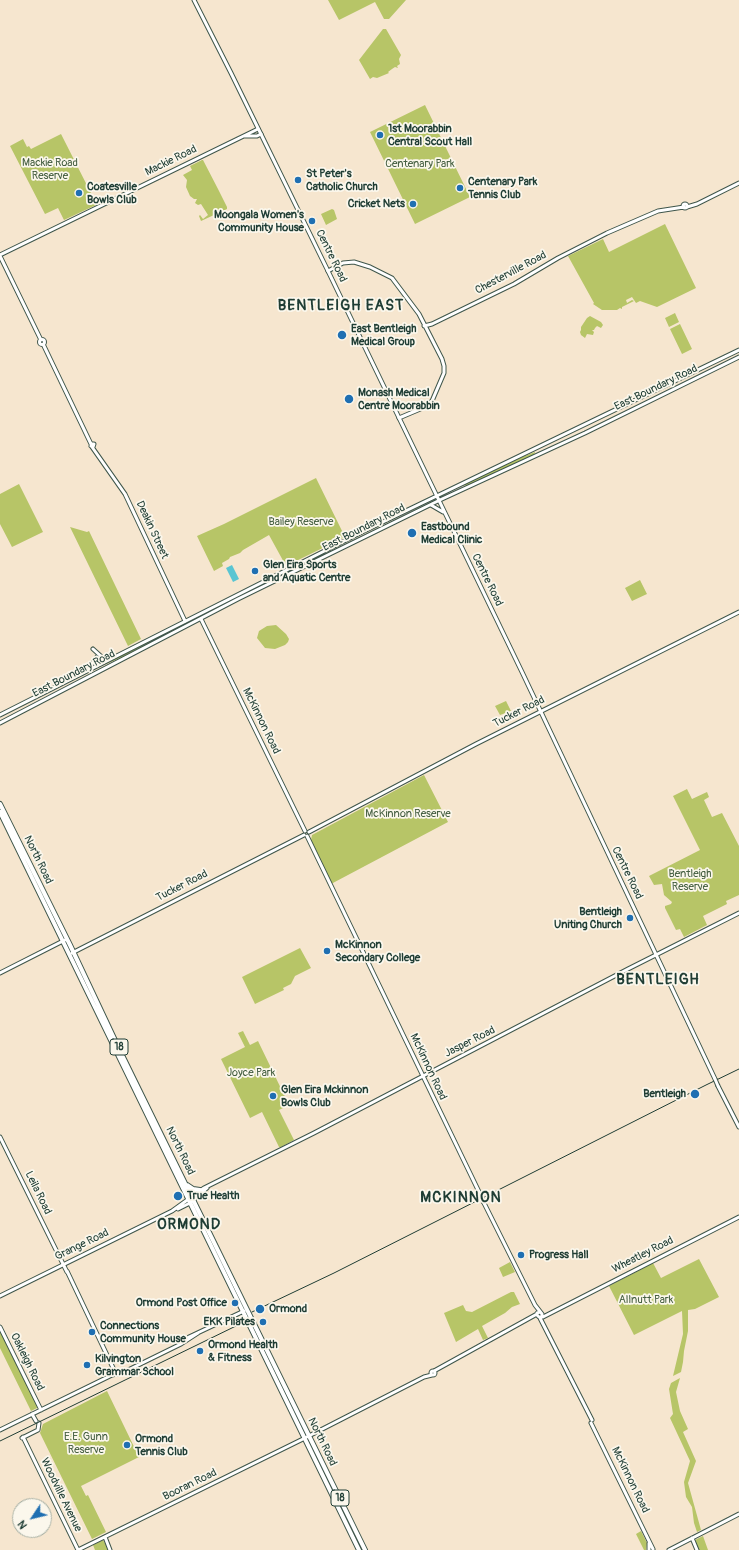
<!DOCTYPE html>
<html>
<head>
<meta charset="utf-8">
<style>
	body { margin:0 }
	#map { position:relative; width:739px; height:1550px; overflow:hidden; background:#f6e6cf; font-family:Pangolin,sans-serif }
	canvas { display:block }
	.north { position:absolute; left:12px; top:1498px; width:40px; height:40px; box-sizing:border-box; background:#fbf7ec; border:1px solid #a3ada2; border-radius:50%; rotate:235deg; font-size:11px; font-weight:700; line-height:16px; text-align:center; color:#1f3d34 }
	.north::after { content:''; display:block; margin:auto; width:14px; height:18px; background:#1f6fb2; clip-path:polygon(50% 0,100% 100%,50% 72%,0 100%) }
</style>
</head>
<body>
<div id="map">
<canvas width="739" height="1550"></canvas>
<div class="north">N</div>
</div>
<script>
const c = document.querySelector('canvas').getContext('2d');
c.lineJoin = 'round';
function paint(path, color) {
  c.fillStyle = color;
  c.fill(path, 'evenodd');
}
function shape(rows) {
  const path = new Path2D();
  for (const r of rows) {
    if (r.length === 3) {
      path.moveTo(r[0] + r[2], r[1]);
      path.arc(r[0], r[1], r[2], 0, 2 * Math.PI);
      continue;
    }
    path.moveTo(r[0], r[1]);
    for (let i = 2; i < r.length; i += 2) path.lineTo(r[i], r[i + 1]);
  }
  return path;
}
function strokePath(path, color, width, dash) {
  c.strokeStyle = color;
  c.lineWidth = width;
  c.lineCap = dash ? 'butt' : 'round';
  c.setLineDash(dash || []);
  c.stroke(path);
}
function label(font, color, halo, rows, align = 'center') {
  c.font = font + ' Pangolin,sans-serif';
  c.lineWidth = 3.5;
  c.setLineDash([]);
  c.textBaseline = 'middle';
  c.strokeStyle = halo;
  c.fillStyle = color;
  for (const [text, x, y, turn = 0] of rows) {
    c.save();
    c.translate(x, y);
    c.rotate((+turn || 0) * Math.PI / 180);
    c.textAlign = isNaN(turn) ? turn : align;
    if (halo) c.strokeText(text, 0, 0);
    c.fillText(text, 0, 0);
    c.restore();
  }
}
paint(shape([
	[328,0,406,0,389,19,384,19,375,2,339,20],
	[383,29,386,29,401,55,399,59,400,64,397,66,398,68,395,67,392,69,388,72,389,73,377,78,373,77,370,79,359,60],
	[425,105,470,197,415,224,370,132],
	[61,134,96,203,96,205,64,220,58,208,45,214,10,146,23,139,27,147,29,146,31,149],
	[202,160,203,160,218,189,216,191,218,189,227,207,227,209,201,221,199,216,200,215,203,219,208,215,201,204,198,205,195,203,197,199,194,199,190,196,186,187,187,180,183,175,192,170,190,166],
	[332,209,334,210,337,219,326,225,321,214],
	[665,224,696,288,657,307,640,301,636,303,632,297,626,300,627,303,632,300,634,301,622,307,622,309,620,308,617,310,602,310,593,304,594,303,568,256,603,239,609,252],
	[675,313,679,322,669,327,665,318],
	[590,316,601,322,603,325,601,328,597,326,595,328,594,330,592,330,594,332,593,335,587,334,585,338,581,335,580,332,581,330,581,327,587,318],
	[680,324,692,349,682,354,670,329],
	[535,452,535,453,532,456,467,486,463,485,507,463],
	[316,478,345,537,286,566,269,535,243,550,240,553,230,557,229,559,222,563,223,566,214,571,197,536,224,524],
	[19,484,43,532,12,547,0,524,0,494],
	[70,527,87,532,89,531,141,639,128,646],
	[640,580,647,594,632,601,625,588],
	[190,621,191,622,139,650,104,665,109,661],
	[276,625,286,634,289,639,288,642,285,645,275,649,265,648,257,638,259,631,267,626],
	[506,701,511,711,500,715,495,706],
	[424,775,448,822,331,884,311,840,312,835],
	[687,789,692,799,707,792,709,797,704,800,712,817,722,813,739,846,739,895,726,901,727,904,703,916,707,925,684,937,680,929,676,930,665,908,665,906,671,904,672,902,664,895,662,884,654,885,649,876,700,850,673,796],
	[300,948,311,968,295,976,291,984,283,988,284,990,255,1004,242,977],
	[243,1031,250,1045,258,1041,289,1105,279,1110,294,1140,281,1147,279,1147,262,1112,250,1118,221,1059,245,1047,238,1033],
	[699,1259,719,1297,695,1309,688,1310,688,1331,684,1351,683,1362,681,1372,673,1376,683,1334,682,1311,634,1335,609,1286,653,1263,661,1278],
	[510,1262,515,1272,503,1277,499,1268],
	[511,1292,514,1292,520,1304,512,1307,505,1313,482,1326,488,1338,483,1340,478,1329,456,1342,444,1313,463,1305,466,1311,472,1312],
	[0,1331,37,1405,37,1408,31,1411,0,1348],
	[680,1378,676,1392,680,1411,688,1429,683,1432,696,1461,688,1483,701,1530,697,1532,694,1523,692,1507,686,1497,684,1482,690,1461,670,1418,673,1414,669,1389,671,1383],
	[107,1391,139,1457,81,1486,86,1496,88,1495,106,1532,92,1539,40,1433,43,1424],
	[641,1531,647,1543,646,1550,644,1550,636,1534],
	[703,1536,708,1550,698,1550,696,1543,695,1540],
	[103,1540,109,1550,95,1550,93,1545]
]), '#b7c567');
paint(shape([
	[232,565,239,579,233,582,226,568]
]), '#59c5d2');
const tertiary = shape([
	[245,136,257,136,261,134],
	[685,206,2],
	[687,207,697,204,739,183],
	[0,255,258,129],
	[0,256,41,340],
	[328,271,343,263,354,262,370,267,392,278,419,314,442,359,444,366,444,373,432,401,425,407,399,418],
	[424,326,432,324,514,284,558,258,607,233,658,211,684,207],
	[42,342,2.5],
	[43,344,91,444],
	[92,444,94,444,93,447,91,446,92,444],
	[92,447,125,494,185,621],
	[201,619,305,831],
	[309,832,476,744,739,612],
	[307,836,481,1196],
	[72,953,304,835],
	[0,973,65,940],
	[0,1137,67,1272],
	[484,1203,535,1305,542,1314,542,1317,539,1317,537,1315,537,1313,540,1312],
	[67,1271,116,1374],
	[543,1317,739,1217],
	[540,1318,592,1420],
	[0,1327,41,1410],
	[181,1343,189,1337,244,1311],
	[433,1373,2],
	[434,1371,537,1314],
	[122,1373,181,1344,198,1333],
	[32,1414,36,1421],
	[591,1423,653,1549],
	[0,1430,112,1375,122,1373],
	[23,1437,78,1550],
	[22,1438,38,1430,39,1423],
	[105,1537,110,1550],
	[692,1538,697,1550],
	[78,1550,301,1440,424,1377,432,1375],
	[649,1550,649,1543],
	[669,1550,739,1514]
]);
const secondary = shape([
	[194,0,231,73,328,271,522,672,715,1079],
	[431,505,443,512],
	[93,649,104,659,107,660],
	[88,670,97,657],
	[0,715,360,533,739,350],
	[0,723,238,599,442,499,585,433,739,357],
	[718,1086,739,1127],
	[178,1209,190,1203,207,1188],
	[0,1296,172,1211,204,1188,314,1133,628,969,739,913]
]);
const trunk = shape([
	[0,804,70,945,120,1051,365,1550],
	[0,812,359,1550],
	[187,1185,193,1189,200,1190]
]);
strokePath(tertiary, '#3f564b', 5);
strokePath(secondary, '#3f564b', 5);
strokePath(trunk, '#3f564b', 6);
strokePath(tertiary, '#fff', 3);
strokePath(secondary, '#fff', 3);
strokePath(trunk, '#fff', 4);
strokePath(shape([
	[252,1312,334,1273,706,1085,739,1069],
	[0,1441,238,1325]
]), '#1f3d34', 1);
const tertiaryBridge = shape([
	[481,1196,484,1203]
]);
const secondaryBridge = shape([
	[715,1079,718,1086]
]);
strokePath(tertiaryBridge, '#3f564b', 5, []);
strokePath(secondaryBridge, '#3f564b', 5, []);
strokePath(tertiaryBridge, '#fff', 3);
strokePath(secondaryBridge, '#fff', 3);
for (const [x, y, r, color] of [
	[380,135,4,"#1f6fb2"],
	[298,180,4,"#1f6fb2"],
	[460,188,4,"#1f6fb2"],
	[79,193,4,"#1f6fb2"],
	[413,204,4,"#1f6fb2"],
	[312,221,4,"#1f6fb2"],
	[342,335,5,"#1f6fb2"],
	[349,399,5,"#1f6fb2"],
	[412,533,5,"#1f6fb2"],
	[255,571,4,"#1f6fb2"],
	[630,918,4,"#1f6fb2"],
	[327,951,4,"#1f6fb2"],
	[695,1094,5,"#1f6fb2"],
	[273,1096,4,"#1f6fb2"],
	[178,1196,5,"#1f6fb2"],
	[521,1255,4,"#1f6fb2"],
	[235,1303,4,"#1f6fb2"],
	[260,1309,5,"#1f6fb2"],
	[263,1322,4,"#1f6fb2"],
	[92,1332,4,"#1f6fb2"],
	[200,1351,4,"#1f6fb2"],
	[87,1365,4,"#1f6fb2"],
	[127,1445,4,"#1f6fb2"]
]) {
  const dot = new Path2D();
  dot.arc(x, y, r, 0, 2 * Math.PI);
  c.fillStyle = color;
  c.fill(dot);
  strokePath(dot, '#fbf7ec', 1.5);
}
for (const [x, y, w] of [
	[119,1047,18],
	[340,1498,18]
]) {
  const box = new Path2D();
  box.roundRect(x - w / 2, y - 8, w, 16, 3);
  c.fillStyle = '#fbf7ec';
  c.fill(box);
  strokePath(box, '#1f3d34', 1);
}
label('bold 10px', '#1f3d34', null, [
	["18",119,1047],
	["18",340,1498]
]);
label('bold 11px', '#1f3d34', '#fbf7ec', [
	["1st Moorabbin",388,129],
	["Central Scout Hall",388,142],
	["St Peter's",306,174],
	["Catholic Church",306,187],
	["Centenary Park",468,182],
	["Tennis Club",468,195],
	["Coatesville",87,187],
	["Bowls Club",87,200],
	["Cricket Nets",405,204,"right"],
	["Moongala Women's",304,215,"right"],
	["Community House",304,228,"right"],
	["East Bentleigh",351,329],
	["Medical Group",351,342],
	["Monash Medical",358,393],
	["Centre Moorabbin",358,406],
	["Eastbound",421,527],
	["Medical Clinic",421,540],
	["Glen Eira Sports",263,565],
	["and Aquatic Centre",263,578],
	["Bentleigh",622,912,"right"],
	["Uniting Church",622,925,"right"],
	["McKinnon",335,945],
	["Secondary College",335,958],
	["Glen Eira Mckinnon",281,1090],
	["Bowls Club",281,1103],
	["Bentleigh",686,1094,"right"],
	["True Health",187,1196],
	["Progress Hall",529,1255],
	["Ormond Post Office",227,1303,"right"],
	["Ormond",269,1309],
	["EKK Pilates",255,1322,"right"],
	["Connections",100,1326],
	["Community House",100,1339],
	["Ormond Health",208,1345],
	["& Fitness",208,1358],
	["Kilvington",95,1359],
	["Grammar School",95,1372],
	["Ormond",135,1439],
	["Tennis Club",135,1452]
], 'left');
label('11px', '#1f3d34', '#fbf7ec', [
	["Mackie Road",171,161,-26],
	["Centre Road",331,256,64],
	["Chesterville Road",511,273,-28],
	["East Boundary Road",656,388,-26],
	["East Boundary Road",364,528,-27],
	["Deakin Street",152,530,65],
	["Centre Road",487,580,64],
	["East Boundary Road",74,674,-27],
	["Tucker Road",519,712,-27],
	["McKinnon Road",261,721,64],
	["North Road",38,860,64],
	["Centre Road",627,873,64],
	["Tucker Road",182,886,-27],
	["Jasper Road",470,1042,-27],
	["McKinnon Road",428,1067,65],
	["North Road",180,1151,64],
	["Leila Road",38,1193,64],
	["Grange Road",82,1245,-26],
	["Wheatley Road",643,1255,-27],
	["Oakleigh Road",27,1362,64],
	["North Road",322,1442,64],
	["McKinnon Road",630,1480,64],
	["Booran Road",190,1485,-26],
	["Woodville Avenue",61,1495,64]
]);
label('11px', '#455f41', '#fbf7ec', [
	["Mackie Road",50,163],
	["Reserve",50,176],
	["Centenary Park",420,164],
	["Bailey Reserve",301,522],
	["McKinnon Reserve",408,814],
	["Bentleigh",690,874],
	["Reserve",690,887],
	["Joyce Park",251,1073],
	["Allnutt Park",646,1300],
	["E.E. Gunn",86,1437],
	["Reserve",86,1450]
]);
c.letterSpacing = '1px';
label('bold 15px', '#1f3d34', '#fbf7ec', [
	["BENTLEIGH EAST",341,306],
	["BENTLEIGH",658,980],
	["MCKINNON",461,1198],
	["ORMOND",189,1225]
]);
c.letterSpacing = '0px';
</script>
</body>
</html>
